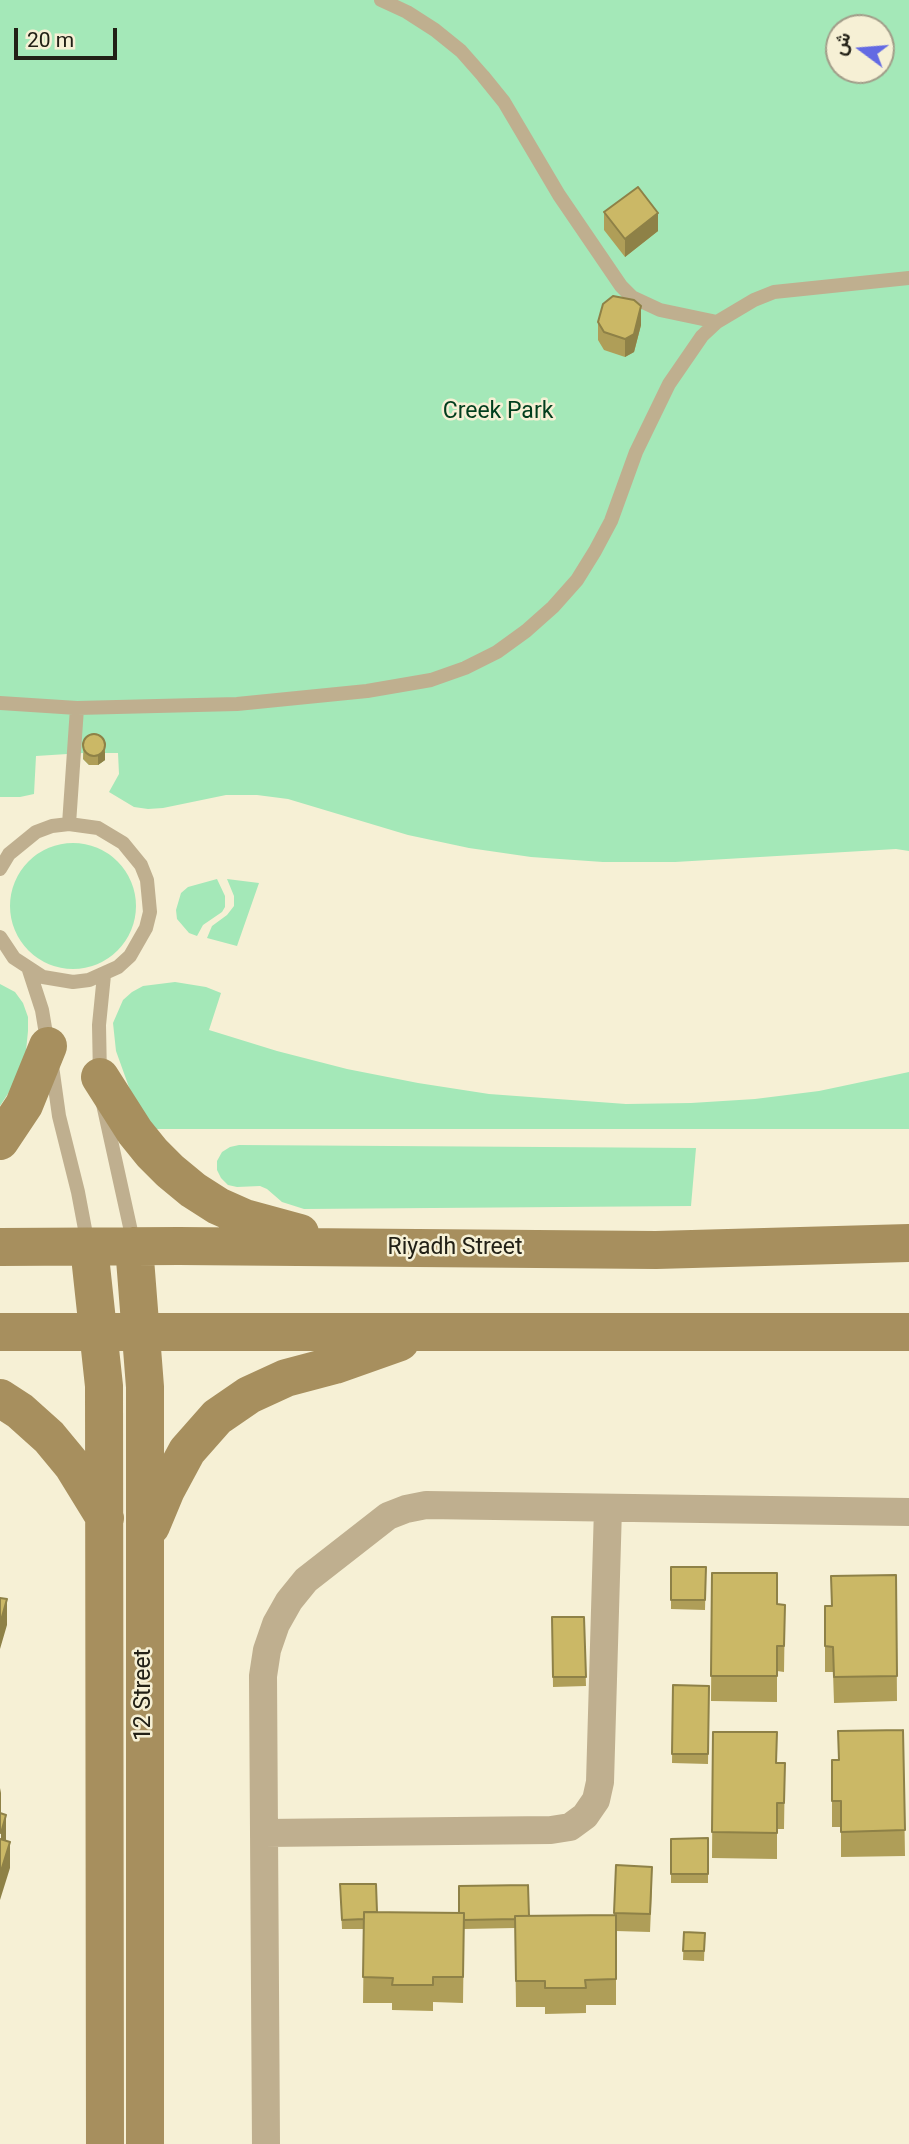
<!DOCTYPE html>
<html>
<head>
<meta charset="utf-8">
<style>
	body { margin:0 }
	#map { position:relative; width:909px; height:2144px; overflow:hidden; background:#f6f0d5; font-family:Roboto,Vazirmatn,sans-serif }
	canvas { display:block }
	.north { position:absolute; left:825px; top:14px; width:70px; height:70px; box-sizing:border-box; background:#f6f0d5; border:2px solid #a19d89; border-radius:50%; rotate:286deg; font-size:19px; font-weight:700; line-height:28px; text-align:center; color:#222016 }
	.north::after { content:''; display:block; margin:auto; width:24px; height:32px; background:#636ae3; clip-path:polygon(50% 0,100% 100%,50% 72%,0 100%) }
	.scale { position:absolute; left:14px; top:28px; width:103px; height:32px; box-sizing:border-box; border:4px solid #222016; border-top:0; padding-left:9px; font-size:21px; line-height:24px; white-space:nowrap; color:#222016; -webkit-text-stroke:5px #f6f0d5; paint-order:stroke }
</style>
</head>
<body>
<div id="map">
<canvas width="909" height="2144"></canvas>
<div class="north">ش</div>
<div class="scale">20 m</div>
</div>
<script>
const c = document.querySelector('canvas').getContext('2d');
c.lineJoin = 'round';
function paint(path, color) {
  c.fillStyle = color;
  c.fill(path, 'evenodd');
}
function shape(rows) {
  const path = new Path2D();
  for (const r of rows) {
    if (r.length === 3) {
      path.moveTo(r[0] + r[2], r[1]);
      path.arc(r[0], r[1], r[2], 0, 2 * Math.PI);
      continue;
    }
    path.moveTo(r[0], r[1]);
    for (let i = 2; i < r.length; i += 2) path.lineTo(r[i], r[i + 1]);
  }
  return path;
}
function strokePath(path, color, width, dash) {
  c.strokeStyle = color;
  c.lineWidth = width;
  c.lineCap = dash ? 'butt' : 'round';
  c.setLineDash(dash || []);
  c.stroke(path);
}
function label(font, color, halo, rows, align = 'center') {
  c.font = font + ' Roboto,sans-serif';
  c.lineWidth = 5;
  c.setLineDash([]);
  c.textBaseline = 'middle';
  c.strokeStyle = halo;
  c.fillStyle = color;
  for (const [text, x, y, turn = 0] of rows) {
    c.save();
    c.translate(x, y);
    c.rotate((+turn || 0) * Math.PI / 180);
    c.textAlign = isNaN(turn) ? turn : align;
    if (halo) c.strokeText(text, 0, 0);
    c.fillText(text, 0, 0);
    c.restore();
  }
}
paint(shape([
	[0,0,909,0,909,851,896,849,675,862,603,862,531,857,469,848,408,835,288,799,257,795,226,795,163,808,148,809,134,807,109,792,119,774,118,753,105,753,105,760,98,765,89,765,83,759,83,753,36,756,34,794,20,797,0,797],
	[839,28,881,28,881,70,839,70],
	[73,906,63],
	[217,879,225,896,225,907,222,912,203,925,197,936,189,933,177,919,176,910,181,893,188,887],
	[227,879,259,883,237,946,207,938,212,926,227,915,234,906,234,896],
	[175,982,206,987,221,993,209,1030,277,1051,347,1069,418,1083,489,1094,626,1104,691,1103,755,1099,819,1091,909,1072,909,1129,152,1129,130,1090,116,1051,113,1023,123,1000,132,992,143,986],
	[0,984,15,992,23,1003,28,1017,28,1031,26,1051,11,1089,0,1106],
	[239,1145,696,1148,691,1206,304,1209,282,1202,267,1189,260,1186,237,1187,228,1185,221,1178,217,1170,217,1161,222,1152,230,1147]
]), '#a4e8b8');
strokePath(shape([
	[381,0,407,12,435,30,461,51,483,76,504,102,559,195,621,286,632,297,660,310,717,322],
	[0,703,77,708,237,704,367,691,431,680,465,668,497,652,526,631,553,607,577,580,595,551,611,521,636,452,669,384,702,336,717,322,754,300,774,292,909,278],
	[69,824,77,708],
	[0,869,9,854,36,832,52,826,69,824,98,828,123,843,141,865,147,880,150,912,146,928,130,956,118,967,89,980,73,982,43,977,14,958,0,937],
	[29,970,42,1010,48,1046],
	[52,1066,59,1116,78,1192,88,1245],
	[100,1077,99,1025,104,975],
	[103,1104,134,1245]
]), '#bfaf8f', 14);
strokePath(shape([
	[265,1833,551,1830,570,1827,585,1816,596,1800,600,1782,608,1508],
	[266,2144,263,1676,267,1650,276,1624,289,1601,306,1580,388,1516,406,1509,426,1505,909,1512]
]), '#bfaf8f', 28);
strokePath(shape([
	[100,1077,135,1132,152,1153,170,1171,193,1190,218,1206,245,1218,300,1233],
	[0,1141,24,1105,48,1046],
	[134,1246,145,1387,145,2144],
	[0,1247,179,1246,656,1250,909,1243],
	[89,1247,104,1386,105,2144],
	[0,1332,909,1332],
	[0,1398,20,1411,49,1437,73,1466,105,1518],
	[151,1526,166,1490,187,1451,217,1417,249,1395,286,1378,335,1365,400,1342]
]), '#a78f5e', 38);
paint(shape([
	[604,212,658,231,625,257,604,230],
	[598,322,641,325,634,352,625,357,604,350,598,340],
	[84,740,105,741,105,760,98,765,89,765,83,759],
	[671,1567,706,1567,705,1610,671,1609],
	[712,1573,777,1604,785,1605,784,1672,777,1671,777,1702,711,1701],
	[896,1575,897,1701,834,1703,833,1672,825,1672,825,1606,831,1606,831,1576],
	[552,1617,584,1617,586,1686,553,1687],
	[673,1685,709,1686,708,1764,672,1763],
	[903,1730,905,1856,841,1857,841,1827,832,1827,832,1760,838,1760],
	[713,1732,777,1763,785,1763,784,1829,777,1829,777,1859,712,1858],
	[708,1838,708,1883,671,1883,671,1839],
	[616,1865,652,1885,650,1932,616,1931,616,2005,586,2005,586,2013,545,2014,545,2007,516,2007,515,1928,464,1929,463,2003,433,2002,433,2011,392,2010,392,2003,363,2003,364,1929,342,1929,340,1884,377,1912,529,1916,614,1915],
	[684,1932,705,1933,704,1961,683,1960]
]), '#af9e58');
paint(shape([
	[658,213,658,231,625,257,625,239],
	[641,306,641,325,634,352,625,357,625,339],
	[105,751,105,760,98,765,98,756],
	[7,1599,7,1625,0,1649,0,1624],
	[1,1788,1,1814,0,1819,0,1793],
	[6,1815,6,1841,1,1858,1,1833],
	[10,1842,10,1868,0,1900,0,1874]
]), '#8e8147');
const building = shape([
	[638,187,658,213,625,239,604,212,638,187],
	[613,296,634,300,641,306,634,334,625,339,604,332,598,322,603,304,613,296],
	[94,745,11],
	[671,1567,706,1567,705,1600,671,1600,671,1567],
	[712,1573,777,1573,777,1604,785,1605,784,1646,777,1646,777,1676,711,1676,712,1573],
	[896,1575,897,1676,834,1677,833,1647,825,1646,825,1606,832,1606,831,1576,896,1575],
	[0,1598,7,1599,0,1624,0,1598],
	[552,1617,584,1617,586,1677,553,1677,552,1617],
	[673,1685,709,1686,708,1754,672,1754,673,1685],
	[903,1730,905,1830,841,1832,841,1801,832,1801,832,1760,839,1760,838,1731,903,1730],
	[713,1732,777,1732,776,1763,785,1763,784,1803,777,1803,777,1833,712,1832,713,1732],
	[0,1813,6,1815,1,1833,0,1832,0,1813],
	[708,1838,708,1874,671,1874,671,1839,708,1838],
	[0,1839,10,1842,0,1874,0,1839],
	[616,1865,652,1867,650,1914,614,1913,616,1865],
	[340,1884,376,1884,377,1912,364,1912,364,1919,342,1920,340,1884],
	[528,1885,529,1916,515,1916,515,1919,464,1920,464,1913,459,1913,459,1886,528,1885],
	[364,1912,464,1913,463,1977,433,1977,433,1985,392,1985,393,1978,363,1977,364,1912],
	[616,1915,616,1979,585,1980,586,1988,545,1988,545,1981,516,1981,515,1916,616,1915],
	[684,1932,705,1933,704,1951,683,1951,684,1932]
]);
paint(building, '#cbb866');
strokePath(building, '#8e8147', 2);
label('23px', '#013e1d', '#f6f0d5', [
	["Creek Park",498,412]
]);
label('23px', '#222016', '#f6f0d5', [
	["Riyadh Street",455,1248],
	["12 Street",144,1695,-90]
]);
</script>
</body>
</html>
